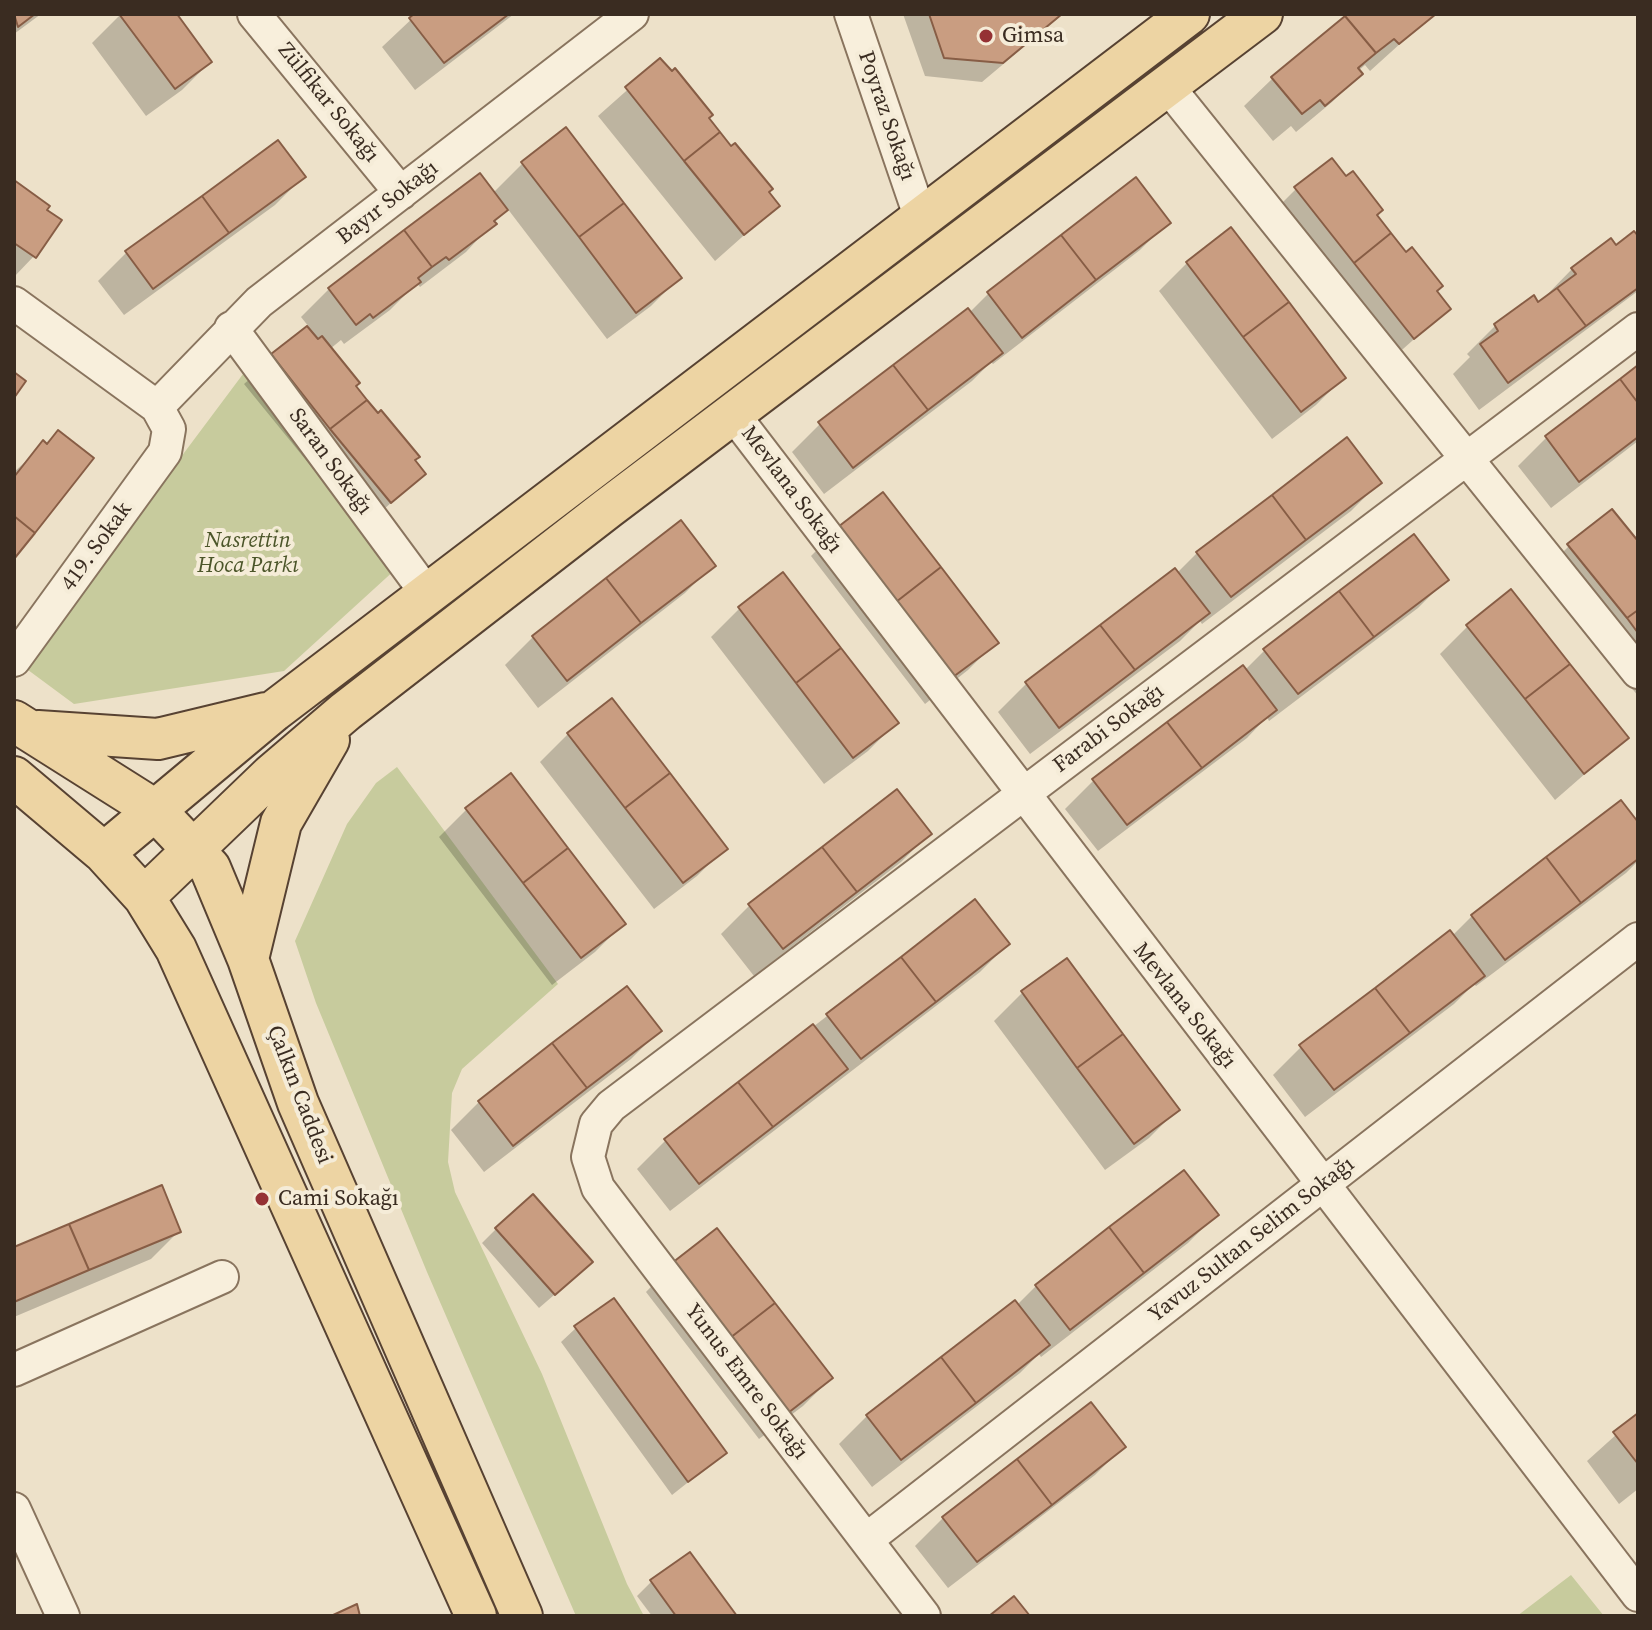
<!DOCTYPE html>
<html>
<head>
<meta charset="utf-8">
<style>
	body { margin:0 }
	#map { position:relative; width:1652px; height:1630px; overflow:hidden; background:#ede1c9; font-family:"Source Serif 4",serif }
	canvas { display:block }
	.frame { position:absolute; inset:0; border:16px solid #3a2c21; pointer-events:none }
</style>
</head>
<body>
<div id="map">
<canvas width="1652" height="1630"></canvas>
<div class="frame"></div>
</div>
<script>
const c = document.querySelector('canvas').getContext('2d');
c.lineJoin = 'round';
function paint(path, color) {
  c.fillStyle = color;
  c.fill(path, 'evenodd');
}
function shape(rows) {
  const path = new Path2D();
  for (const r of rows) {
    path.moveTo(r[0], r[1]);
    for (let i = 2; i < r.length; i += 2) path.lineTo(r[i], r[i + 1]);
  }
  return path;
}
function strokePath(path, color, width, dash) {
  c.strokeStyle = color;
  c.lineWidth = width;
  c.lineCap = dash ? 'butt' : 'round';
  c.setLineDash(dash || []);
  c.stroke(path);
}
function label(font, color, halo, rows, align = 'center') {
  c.font = font + ' "Source Serif 4",serif';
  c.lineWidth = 8;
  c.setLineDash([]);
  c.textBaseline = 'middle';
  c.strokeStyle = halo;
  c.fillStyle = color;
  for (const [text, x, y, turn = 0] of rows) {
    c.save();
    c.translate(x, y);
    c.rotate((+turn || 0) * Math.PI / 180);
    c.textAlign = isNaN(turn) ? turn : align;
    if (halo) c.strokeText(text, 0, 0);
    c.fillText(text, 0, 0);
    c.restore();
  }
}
paint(shape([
	[249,366,397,568,284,671,74,704,24,667],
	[397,767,558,984,462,1069,452,1093,448,1162,455,1192,542,1374,627,1584,644,1616,576,1616,427,1272,316,1003,295,941,347,824,376,783],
	[1571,1575,1604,1616,1517,1616]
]), '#c7cb9d');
paint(shape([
	[14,14,41,14,14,34],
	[121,14,174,14,210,62,182,90,146,116,92,43],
	[417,14,514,14,415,90,382,47],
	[903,14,1063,14,982,82,925,76],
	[1351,14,1433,14,1370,71,1365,65,1358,71,1360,74,1332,102,1296,132,1291,126,1273,141,1244,106,1272,79],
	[660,61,777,206,715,261,598,116],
	[566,130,679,278,651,306,607,339,507,208,466,252,420,287,417,283,390,310,344,344,341,340,330,349,353,387,423,474,362,529,244,384,309,327,301,317,329,289,493,193,522,164],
	[278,143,303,177,275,205,124,315,98,281,126,253],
	[1135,180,1168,222,1140,250,993,364,991,362,972,381,824,494,792,452,820,424,969,313,988,294],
	[14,183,34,256,14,277],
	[1296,189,1375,216,1448,309,1385,365,1268,217],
	[1638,236,1638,291,1479,410,1453,374,1470,357,1467,354,1495,326,1533,298,1538,304,1572,269],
	[1187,263,1344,377,1316,405,1272,439,1159,291],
	[1638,368,1638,441,1551,508,1518,466,1546,438],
	[58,432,14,556,14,472],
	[1379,483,1351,511,1202,624,1200,621,1180,641,1030,754,998,712,1026,684,1175,571,1177,573,1197,553],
	[680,523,713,565,685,593,538,708,505,665,533,637],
	[839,528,996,642,968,670,925,704,811,556],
	[1638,544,1638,696,1541,574,1569,546],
	[783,575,896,723,868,751,824,784,711,637,739,609],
	[1446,580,1418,608,1269,721,1267,717,1247,738,1098,851,1065,809,1093,781,1245,670,1265,650],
	[1468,626,1626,738,1555,800,1440,654],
	[568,734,725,848,697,876,654,909,540,762],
	[896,792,929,834,901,862,754,976,721,934,749,906],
	[467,809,623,924,595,952,552,985,439,837],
	[1638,825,1638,861,1626,873,1476,986,1474,984,1454,1004,1305,1117,1273,1075,1301,1047,1452,936,1472,916],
	[975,902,1008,944,980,972,670,1211,637,1169,665,1141],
	[1066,960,1177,1110,1149,1138,1105,1170,994,1021,1022,993],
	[659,1031,631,1059,484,1172,451,1130,479,1102],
	[1183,1173,1216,1215,1188,1243,1041,1357,1039,1354,1020,1373,872,1487,839,1444,867,1416,1017,1305,1036,1286],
	[496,1229,576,1276,539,1308,482,1243],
	[179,1231,151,1259,14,1317,14,1250],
	[673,1264,831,1378,803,1406,759,1439,646,1292],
	[576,1328,725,1453,672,1495,561,1342],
	[1638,1415,1638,1489,1619,1504,1587,1461],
	[1123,1447,1095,1475,948,1588,915,1546,943,1518],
	[651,1582,734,1616,652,1616,637,1596]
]), '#0003');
const building = shape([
	[14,14,35,14,18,27,14,14],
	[119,14,177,14,212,62,175,89,119,14],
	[414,14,509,14,444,63,409,18,414,14],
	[929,14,1062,14,1003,63,944,58,929,14],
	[1348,14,1436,14,1399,44,1394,39,1376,53,1345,16,1348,14],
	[1345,16,1376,53,1358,68,1363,74,1325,106,1320,100,1302,114,1271,77,1345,16],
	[660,58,672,71,675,68,713,115,709,118,720,132,684,161,625,87,660,58],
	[566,127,624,203,579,237,521,162,566,127],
	[720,132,731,146,735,143,773,189,769,192,780,206,744,235,684,161,720,132],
	[278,140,306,177,229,233,202,196,278,140],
	[1332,158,1346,176,1353,171,1383,210,1377,215,1391,233,1354,263,1294,187,1332,158],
	[480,173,508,210,494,221,497,224,449,260,446,257,432,267,404,230,480,173],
	[1136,177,1171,223,1096,280,1061,235,1136,177],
	[14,180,50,206,47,210,62,220,36,258,14,243,14,180],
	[202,196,229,233,153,289,125,251,202,196],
	[624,203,682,278,636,313,579,237,624,203],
	[1231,227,1289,302,1243,337,1186,262,1231,227],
	[404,230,432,267,418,278,421,282,373,318,370,314,356,325,328,288,404,230],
	[1634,231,1638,236,1638,288,1586,326,1557,288,1576,274,1571,268,1611,238,1616,245,1634,231],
	[1391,233,1406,252,1412,247,1443,286,1437,291,1451,309,1414,339,1354,263,1391,233],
	[1061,235,1096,280,1022,338,987,292,1061,235],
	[1557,288,1586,326,1508,383,1480,344,1498,331,1494,324,1534,295,1538,302,1557,288],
	[1289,302,1346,378,1301,412,1243,337,1289,302],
	[968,308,1003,353,928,410,893,365,968,308],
	[307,326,318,339,322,336,360,383,356,386,367,400,330,429,271,354,307,326],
	[893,365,928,410,853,468,818,422,893,365],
	[1638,365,1638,403,1620,379,1638,365],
	[14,372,26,381,14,398,14,372],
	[1620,379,1638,403,1638,437,1579,482,1545,436,1620,379],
	[367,400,378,413,381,410,420,457,415,460,426,474,391,503,330,429,367,400],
	[58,430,94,458,35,533,14,516,14,477,43,440,47,444,58,430],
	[1347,437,1382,483,1306,540,1272,495,1347,437],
	[883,492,941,567,896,602,838,527,883,492],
	[1272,495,1306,540,1231,597,1196,552,1272,495],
	[1612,509,1638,541,1638,610,1627,618,1567,544,1612,509],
	[14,516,35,533,14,559,14,516],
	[681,520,716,566,641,623,606,578,681,520],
	[1414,534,1449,580,1374,637,1339,591,1414,534],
	[941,567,999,643,953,677,896,602,941,567],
	[1175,568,1210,613,1135,670,1100,625,1175,568],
	[783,572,841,648,796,683,738,607,783,572],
	[606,578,641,623,567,681,532,636,606,578],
	[1511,589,1570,664,1525,699,1466,625,1511,589],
	[1339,591,1374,637,1298,694,1263,649,1339,591],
	[1638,610,1638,633,1627,618,1638,610],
	[1100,625,1135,670,1059,728,1025,682,1100,625],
	[841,648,899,723,853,758,796,683,841,648],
	[1570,664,1629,738,1584,774,1525,699,1570,664],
	[1243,665,1277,710,1202,768,1167,722,1243,665],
	[612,698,670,773,625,808,567,733,612,698],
	[1167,722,1202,768,1127,825,1092,779,1167,722],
	[511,773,568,848,523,883,465,808,511,773],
	[670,773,728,849,683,883,625,808,670,773],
	[897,789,932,834,857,892,822,847,897,789],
	[1621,800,1638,822,1638,859,1581,903,1546,857,1621,800],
	[822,847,857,892,783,949,748,904,822,847],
	[568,848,626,924,581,958,523,883,568,848],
	[1546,857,1581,903,1505,960,1471,915,1546,857],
	[975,899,1010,944,936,1002,901,957,975,899],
	[1450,930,1485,976,1410,1033,1375,988,1450,930],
	[901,957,936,1002,861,1059,826,1014,901,957],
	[1067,958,1123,1034,1077,1068,1021,991,1067,958],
	[627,986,662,1031,587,1088,552,1043,627,986],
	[1375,988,1410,1033,1334,1090,1299,1045,1375,988],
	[813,1024,848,1069,773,1127,738,1082,813,1024],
	[1123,1034,1180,1110,1134,1144,1077,1068,1123,1034],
	[552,1043,587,1088,513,1146,478,1101,552,1043],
	[738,1082,773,1127,699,1184,664,1139,738,1082],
	[1184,1170,1219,1215,1144,1273,1109,1227,1184,1170],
	[162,1185,181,1232,89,1270,69,1224,162,1185],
	[533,1194,593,1262,555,1295,495,1228,533,1194],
	[69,1224,89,1270,14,1302,14,1247,69,1224],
	[1109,1227,1144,1273,1070,1330,1035,1285,1109,1227],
	[717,1228,775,1303,730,1338,672,1263,717,1228],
	[614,1298,727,1453,688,1482,574,1326,614,1298],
	[1015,1300,1050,1345,976,1403,941,1357,1015,1300],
	[775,1303,833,1378,788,1413,730,1338,775,1303],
	[941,1357,976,1403,901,1460,866,1415,941,1357],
	[1091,1402,1126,1447,1052,1505,1017,1459,1091,1402],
	[1638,1413,1638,1464,1613,1432,1638,1413],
	[1017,1459,1052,1505,977,1562,942,1517,1017,1459],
	[690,1552,737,1616,676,1616,650,1580,690,1552],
	[1014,1596,1030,1616,989,1616,1014,1596],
	[357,1604,360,1616,331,1616,357,1604]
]);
paint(building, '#c99d81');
strokePath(building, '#875d45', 2);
const minor = shape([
	[254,14,401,193],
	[851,14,921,219],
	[1169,88,1638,672],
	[14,303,157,407,169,429,165,452,14,660],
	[231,328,428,595],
	[157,407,259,302,632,14],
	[733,414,1638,1595],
	[14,1370,222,1277],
	[14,1509,63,1616],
	[866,1540,1638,939],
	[924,1616,598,1188,588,1157,596,1124,611,1106,1638,329]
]);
const major = shape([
	[14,721,155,810,210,868,248,959,298,1103,522,1616],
	[38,731,158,739,266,713],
	[14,777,104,853,144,897,176,949,476,1616],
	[104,853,274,711,1189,14],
	[144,897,271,775,346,711,608,508,1262,14],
	[248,959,281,823,329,740]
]);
strokePath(minor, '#89745e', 36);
strokePath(major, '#574232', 44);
strokePath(minor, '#f8efdc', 32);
strokePath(major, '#edd4a3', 40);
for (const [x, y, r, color] of [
	[986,36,8,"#953134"],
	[262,1199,8,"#953134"]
]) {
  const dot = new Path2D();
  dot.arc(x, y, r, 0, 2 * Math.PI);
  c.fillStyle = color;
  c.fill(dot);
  strokePath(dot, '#f5ecd8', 3);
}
label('22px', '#3a2c21', '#f5ecd8', [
	["Gimsa",1002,36],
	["Cami Sokağı",278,1199]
], 'left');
label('22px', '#3a2c21', '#f5ecd8', [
	["Zülfikar Sokağı",328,103,51],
	["Poyraz Sokağı",886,116,71],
	["Bayır Sokağı",388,203,-38],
	["Saran Sokağı",330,462,54],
	["Mevlana Sokağı",791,490,53],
	["419. Sokak",97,547,-54],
	["Farabi Sokağı",1109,729,-37],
	["Mevlana Sokağı",1184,1006,52],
	["Çalkın Caddesi",299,1095,69],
	["Yavuz Sultan Selim Sokağı",1252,1240,-38],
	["Yunus Emre Sokağı",746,1382,53]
]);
label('italic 22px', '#4b5529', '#f5ecd8', [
	["Nasrettin",248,541],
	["Hoca Parkı",248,566]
]);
</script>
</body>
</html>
